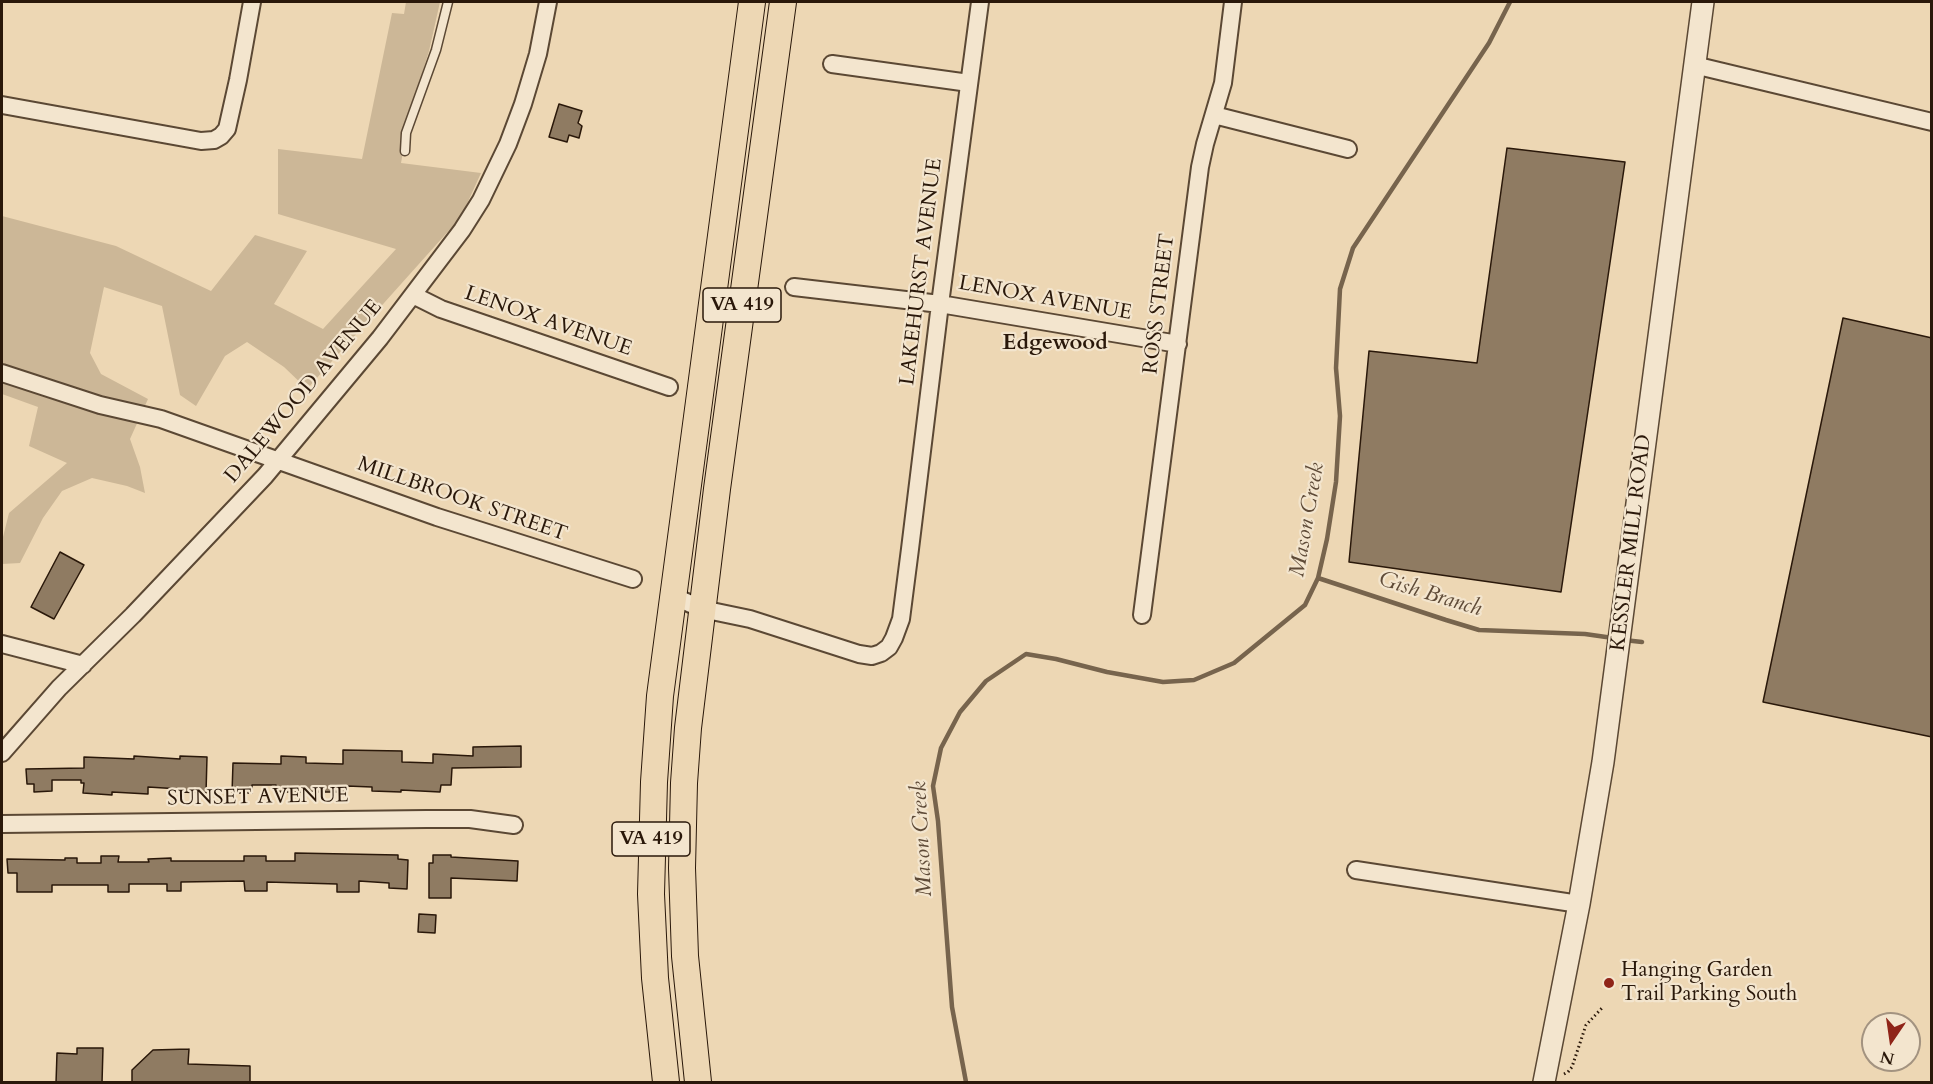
<!DOCTYPE html>
<html>
<head>
<meta charset="utf-8">
<style>
	body { margin:0 }
	#map { position:relative; width:1933px; height:1084px; overflow:hidden; background:#edd7b4; font-family:Cardo,serif }
	canvas { display:block }
	.frame { position:absolute; inset:0; border:3px solid #2a180a; pointer-events:none }
	.north { position:absolute; left:1861px; top:1012px; width:60px; height:60px; box-sizing:border-box; background:#f3e5ce; border:2px solid #a39380; border-radius:50%; rotate:193deg; font-size:16px; font-weight:700; line-height:24px; text-align:center; color:#2a180a }
	.north::after { content:''; display:block; margin:auto; width:21px; height:27px; background:#8f2418; clip-path:polygon(50% 0,100% 100%,50% 72%,0 100%) }
</style>
</head>
<body>
<div id="map">
<canvas width="1933" height="1084"></canvas>
<div class="frame"></div>
<div class="north">N</div>
</div>
<script>
const c = document.querySelector('canvas').getContext('2d');
c.lineJoin = 'round';
function paint(path, color) {
  c.fillStyle = color;
  c.fill(path, 'evenodd');
}
function shape(rows) {
  const path = new Path2D();
  for (const r of rows) {
    path.moveTo(r[0], r[1]);
    for (let i = 2; i < r.length; i += 2) path.lineTo(r[i], r[i + 1]);
  }
  return path;
}
function strokePath(path, color, width, dash) {
  c.strokeStyle = color;
  c.lineWidth = width;
  c.lineCap = dash ? 'butt' : 'round';
  c.setLineDash(dash || []);
  c.stroke(path);
}
function label(font, color, halo, rows, align = 'center') {
  c.font = font + ' Cardo,serif';
  c.lineWidth = 4.5;
  c.setLineDash([]);
  c.textBaseline = 'middle';
  c.strokeStyle = halo;
  c.fillStyle = color;
  for (const [text, x, y, turn = 0] of rows) {
    c.save();
    c.translate(x, y);
    c.rotate((+turn || 0) * Math.PI / 180);
    c.textAlign = isNaN(turn) ? turn : align;
    if (halo) c.strokeText(text, 0, 0);
    c.fillText(text, 0, 0);
    c.restore();
  }
}
paint(shape([
	[406,2,440,2,429,51,410,113,401,163,481,173,461,217,307,389,284,367,247,342,225,356,196,406,180,395,162,306,104,287,90,353,101,374,148,399,130,439,140,467,145,493,127,486,92,478,62,491,43,518,20,563,2,564,2,541,9,513,67,463,29,446,38,407,2,394,2,216,116,246,211,291,255,235,307,251,274,304,323,329,396,249,278,214,278,149,362,159,392,13,404,14]
]), '#ccb797');
strokePath(shape([
	[1318,578,1446,620,1479,630,1585,634,1613,638],
	[1624,640,1642,642],
	[966,1082,952,1007,938,821,933,786,941,748,960,712,986,681,1026,654,1056,659,1107,672,1163,682,1194,680,1234,663,1305,605,1318,578,1327,539,1336,482,1340,416,1336,368,1340,289,1353,248,1489,43,1510,2]
]), '#77644d', 4.5);
const building = shape([
	[559,104,582,111,578,123,582,126,579,138,569,135,567,142,549,137,559,104],
	[1507,148,1625,162,1561,592,1349,562,1369,351,1477,363,1507,148],
	[1843,318,1932,338,1932,737,1763,702,1843,318],
	[60,552,84,565,54,619,31,607,60,552],
	[521,746,521,767,452,768,451,785,441,785,440,792,401,790,401,792,372,791,372,787,347,786,347,792,276,792,276,785,252,785,252,793,232,793,233,763,281,764,281,756,306,757,306,763,343,764,343,750,402,751,402,762,433,763,433,754,473,756,473,747,521,746],
	[134,756,180,759,180,756,207,757,206,793,180,792,180,789,148,787,148,794,112,792,112,795,83,793,84,783,81,783,81,780,52,780,52,791,34,792,34,784,27,784,26,769,84,768,84,757,134,759,134,756],
	[295,853,398,855,398,859,408,860,407,889,389,888,389,883,359,881,359,892,337,892,337,884,267,882,267,891,245,891,244,881,181,882,181,891,167,891,167,884,129,884,129,892,108,892,108,885,52,885,52,892,17,892,17,873,8,873,7,859,65,860,65,858,77,858,77,863,101,863,101,856,119,856,118,862,149,862,148,859,171,858,171,861,244,861,244,856,266,856,266,861,295,861,295,853],
	[433,855,451,855,451,857,518,861,517,881,451,878,451,898,429,898,429,863,433,863,433,855],
	[419,914,436,915,435,933,418,932,419,914],
	[77,1048,103,1048,102,1083,56,1083,57,1053,77,1054,77,1048],
	[189,1049,188,1064,250,1066,250,1083,132,1083,132,1070,153,1050,189,1049]
]);
paint(building, '#8f7b62');
strokePath(building, '#2a180a', 1.5);
const service = shape([
	[405,151,406,133,436,50,448,2]
]);
const minor = shape([
	[832,64,969,83],
	[1694,65,1932,122],
	[2,105,201,141,214,140,221,136,227,129,238,80,252,2],
	[1214,115,1348,149],
	[794,287,940,304,1178,344],
	[413,295,441,309,669,387],
	[2,373,100,405,161,419,437,517,633,579],
	[673,596,702,609,750,619,859,654,872,656,881,653,889,647,894,638,901,619,910,549,940,304,980,2],
	[1142,615,1200,167,1205,144,1223,83,1233,2],
	[2,644,83,665],
	[2,753,59,688,133,615,265,476,380,338,462,230,481,200,508,144,523,104,538,54,548,2],
	[2,824,426,819,470,819,514,825],
	[1356,870,1579,904]
]);
const tertiary = shape([
	[1544,1082,1579,904,1603,762,1703,2]
]);
const primary = shape([
	[666,1082,655,978,651,894,654,782,660,696,752,2],
	[698,1082,685,956,682,868,684,783,688,728,717,489,783,2]
]);
strokePath(service, '#5b4834', 11);
strokePath(minor, '#5b4834', 20);
strokePath(tertiary, '#5b4834', 24);
strokePath(primary, '#2a180a', 28);
strokePath(shape([
	[1564,1074,1568,1072,1572,1067,1586,1025,1602,1008]
]), '#2a180a', 3, [1.5, 3]);
strokePath(service, '#f3e5ce', 8);
strokePath(minor, '#f3e5ce', 16);
strokePath(tertiary, '#f3e5ce', 21);
strokePath(primary, '#edd7b4', 26);
for (const [x, y, r, color] of [
	[1609,983,6,"#8f2418"]
]) {
  const dot = new Path2D();
  dot.arc(x, y, r, 0, 2 * Math.PI);
  c.fillStyle = color;
  c.fill(dot);
  strokePath(dot, '#f3e5ce', 2);
}
for (const [x, y, w] of [
	[742,305,78],
	[651,839,78]
]) {
  const box = new Path2D();
  box.roundRect(x - w / 2, y - 17, w, 34, 4.5);
  c.fillStyle = '#f3e5ce';
  c.fill(box);
  strokePath(box, '#2a180a', 1.5);
}
label('bold 20px', '#2a180a', null, [
	["VA 419",742,305],
	["VA 419",651,839]
]);
label('21px', '#2a180a', '#f3e5ce', [
	["LAKEHURST AVENUE",922,272,-83],
	["LENOX AVENUE",1045,299,10],
	["ROSS STREET",1160,304,-83],
	["LENOX AVENUE",548,322,19],
	["DALEWOOD AVENUE",304,392,-50],
	["MILLBROOK STREET",462,500,19],
	["KESSLER MILL ROAD",1632,543,-83],
	["SUNSET AVENUE",258,798,-1]
]);
label('21px', '#2a180a', '#f3e5ce', [
	["Hanging Garden",1621,971],
	["Trail Parking South",1621,995]
], 'left');
label('bold 22px', '#2a180a', '#f3e5ce', [
	["Edgewood",1055,344]
]);
label('italic 22px', '#5e4a37', '#f3e5ce', [
	["Mason Creek",1308,520,-80],
	["Gish Branch",1430,595,17],
	["Mason Creek",923,839,-93]
]);
</script>
</body>
</html>
